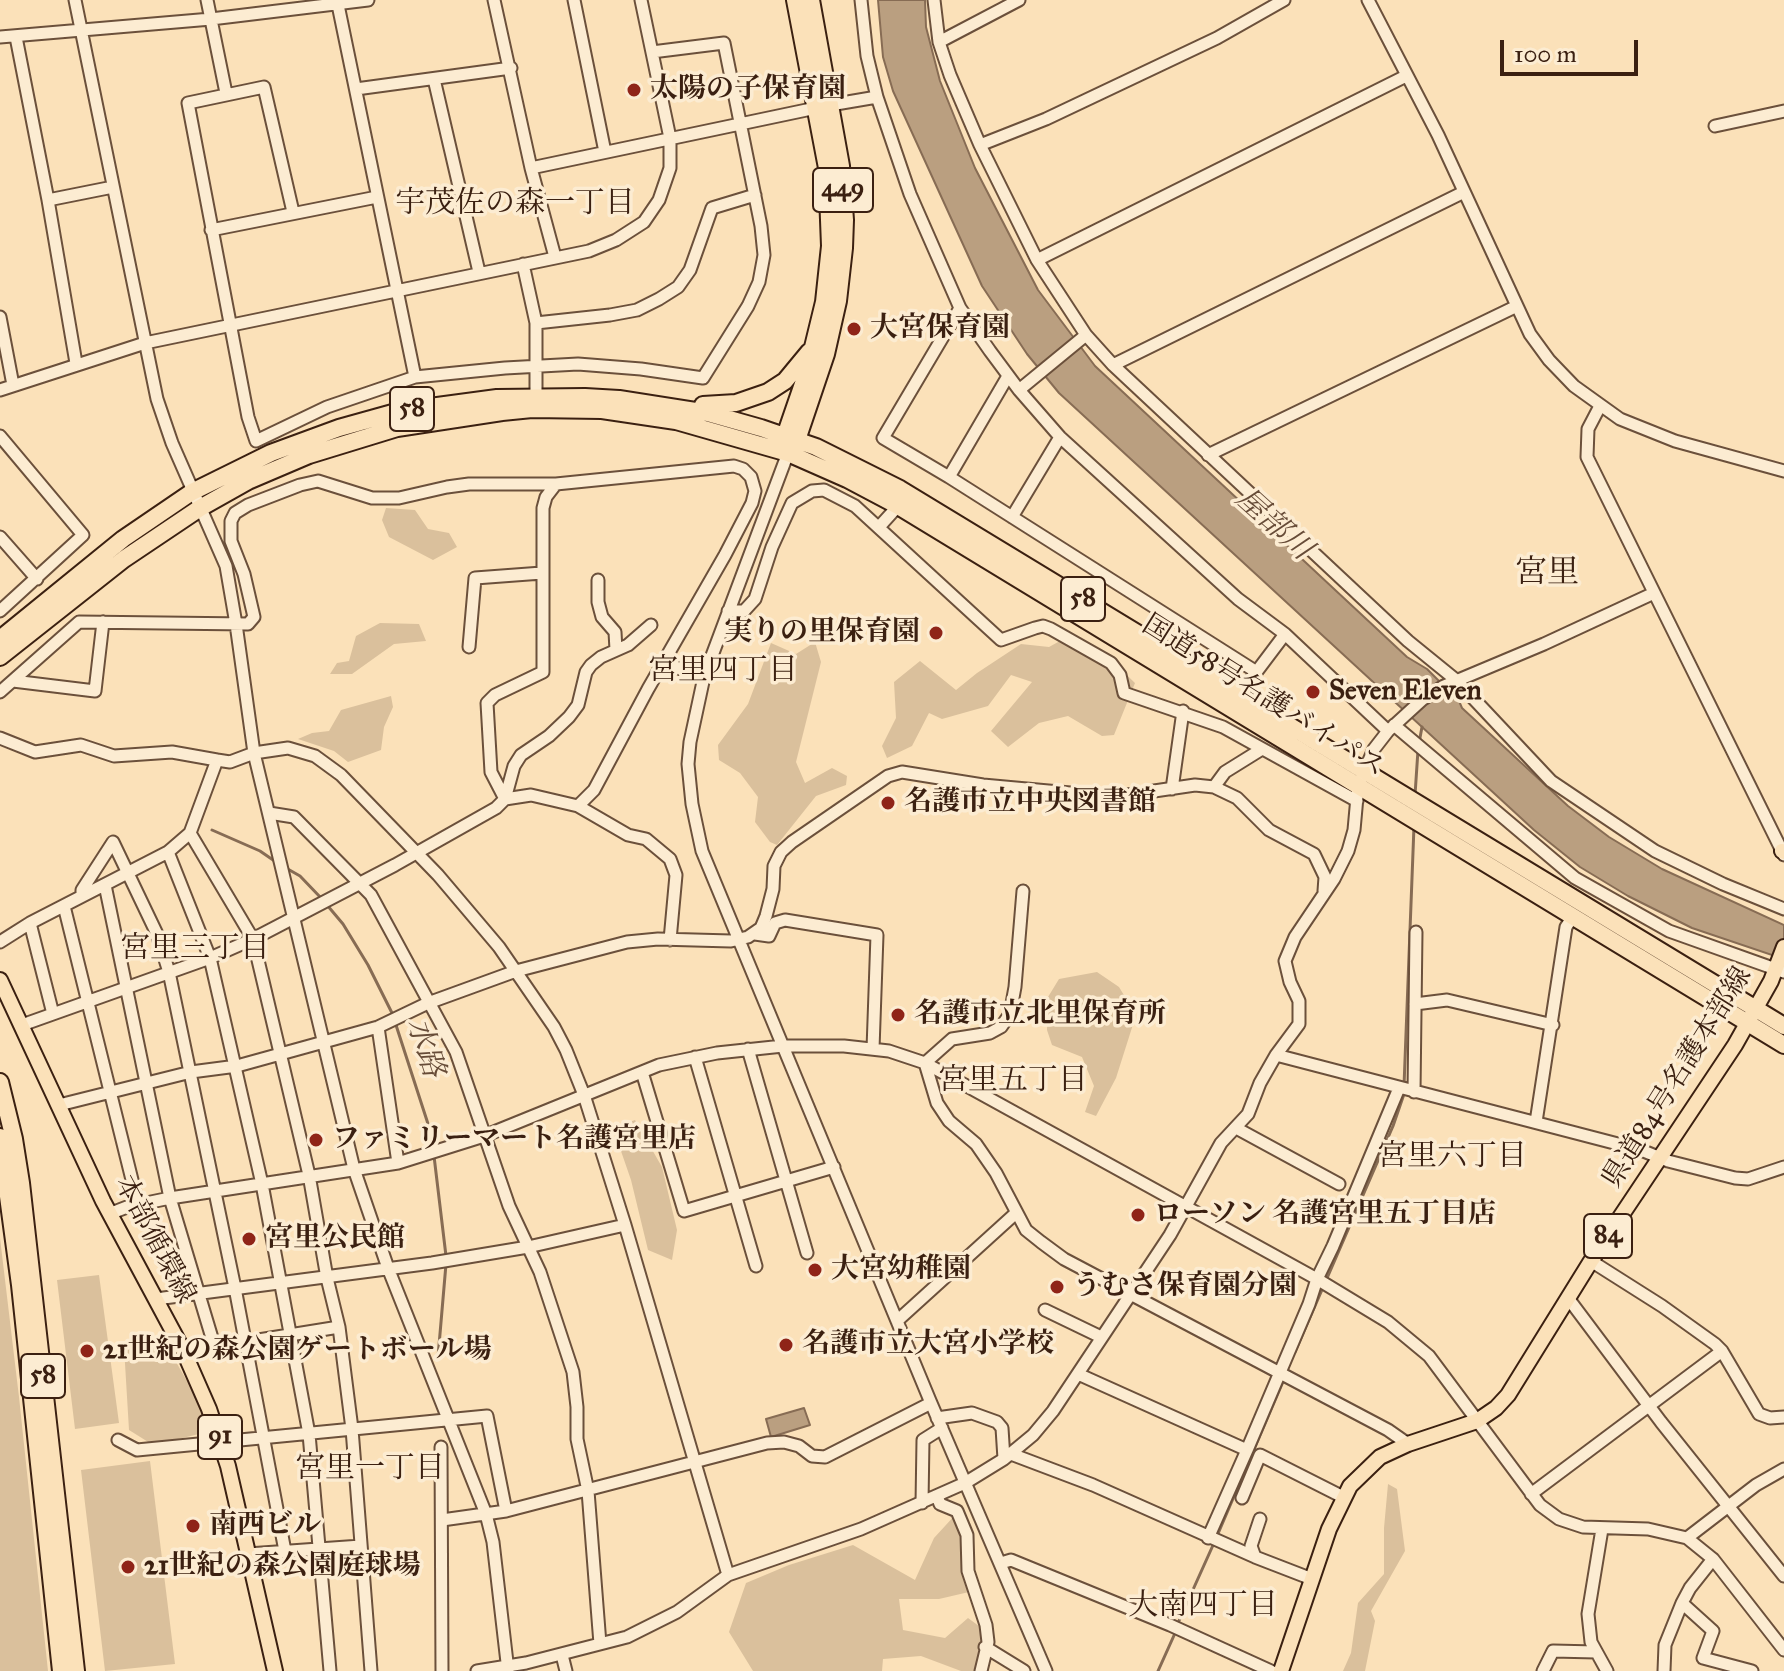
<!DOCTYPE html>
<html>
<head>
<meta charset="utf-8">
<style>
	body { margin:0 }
	#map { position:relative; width:1784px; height:1671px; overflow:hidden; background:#fbe1b9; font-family:"IM FELL Great Primer",serif }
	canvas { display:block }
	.scale { position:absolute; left:1500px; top:40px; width:138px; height:36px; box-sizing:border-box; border:4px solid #3b2011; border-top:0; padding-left:10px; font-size:24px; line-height:28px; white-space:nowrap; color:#3b2011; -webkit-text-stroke:6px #fcecd2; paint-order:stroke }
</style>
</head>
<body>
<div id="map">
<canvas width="1784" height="1671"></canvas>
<div class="scale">100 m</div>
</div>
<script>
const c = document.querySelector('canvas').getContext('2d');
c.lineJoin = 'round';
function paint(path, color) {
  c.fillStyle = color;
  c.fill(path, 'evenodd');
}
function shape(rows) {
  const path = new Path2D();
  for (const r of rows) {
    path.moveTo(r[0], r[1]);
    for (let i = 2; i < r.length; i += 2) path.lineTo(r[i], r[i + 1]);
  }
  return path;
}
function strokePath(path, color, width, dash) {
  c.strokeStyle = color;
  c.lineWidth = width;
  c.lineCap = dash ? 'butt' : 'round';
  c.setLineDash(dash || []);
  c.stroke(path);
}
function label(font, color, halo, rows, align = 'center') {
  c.font = font + ' "IM FELL Great Primer","Noto Serif JP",serif';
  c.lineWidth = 7;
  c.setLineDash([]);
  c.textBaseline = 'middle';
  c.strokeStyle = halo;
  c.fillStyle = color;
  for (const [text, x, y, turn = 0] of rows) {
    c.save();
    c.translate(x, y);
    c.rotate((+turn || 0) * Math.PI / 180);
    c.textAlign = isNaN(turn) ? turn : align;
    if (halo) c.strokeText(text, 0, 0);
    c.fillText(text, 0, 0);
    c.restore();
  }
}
paint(shape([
	[386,508,415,510,428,529,449,533,457,547,433,560,389,537,382,520],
	[380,623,419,624,426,641,394,644,352,674,330,674,337,663,349,661,356,636],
	[1069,636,1104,653,1135,683,1114,735,1102,736,1068,716,1039,723,1008,747,991,731,1032,682,1011,675,988,706,942,719,929,713,912,746,887,758,882,746,896,718,894,682,920,661,956,690,977,673,1021,644,1049,647],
	[815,642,821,662,796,762,805,783,832,768,847,776,846,785,816,796,777,845,770,842,755,822,758,797,740,773,719,760,718,745,748,704,771,643,796,654],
	[391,696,393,707,384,727,381,750,348,762,334,751,298,739,312,733,329,731,341,710],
	[1097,972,1119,987,1136,1015,1116,1078,1096,1116,1085,1112,1094,1086,1082,1057,1052,1045,1047,1030,1048,997,1059,979],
	[635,1120,662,1167,677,1230,672,1260,648,1250,631,1180,613,1128],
	[0,1238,19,1397,48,1671,0,1671],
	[99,1275,119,1423,75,1429,57,1280],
	[160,1334,203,1409,199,1434,153,1445,129,1430,124,1347],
	[150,1461,175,1664,105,1671,81,1470],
	[1388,1484,1397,1489,1405,1551,1371,1611,1375,1621,1365,1671,1343,1671,1351,1653,1358,1603,1384,1574,1384,1528],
	[956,1514,964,1527,969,1592,939,1599,899,1599,903,1630,945,1638,968,1618,983,1629,978,1671,961,1671,921,1656,883,1659,882,1671,753,1671,729,1632,746,1583,789,1565,853,1545,915,1580,934,1538]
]), '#dac09c');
const water = shape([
	[878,0,925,0,926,27,940,81,975,168,1038,290,1095,366,1407,657,1427,669,1459,701,1462,708,1568,806,1609,837,1662,869,1784,925,1784,959,1692,928,1628,896,1580,867,1534,830,1059,393,1027,354,982,286,893,91,883,57,878,0],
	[804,1408,810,1425,771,1437,766,1419,804,1408]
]);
paint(water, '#ba9f80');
strokePath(water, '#876c54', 2);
strokePath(shape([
	[1419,743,1422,727],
	[1415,795,1418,750],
	[212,830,260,851,276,862],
	[286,868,300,876,322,899],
	[327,905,343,924,368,965,393,1015],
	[395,1022,430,1130,433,1149],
	[1404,1086,1414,826],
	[434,1156,446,1256],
	[1295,1352,1393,1126,1404,1094],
	[438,1357,446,1264],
	[1217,1536,1285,1377],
	[1178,1623,1214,1543],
	[1158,1671,1176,1631]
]), '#876c54', 3);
const minor = shape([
	[75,0,157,399,172,443,226,566,236,624,254,753,354,1169,388,1268,486,1514,493,1542,508,1671],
	[207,0,226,93],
	[337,0,415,377],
	[494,0,531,168,555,257],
	[574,0,605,152],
	[861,0,867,56,877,97,910,194,960,308,990,351,1019,390,1060,437,1238,599,1285,634,1388,731],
	[934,0,939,42,950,75,980,145,1037,260,1086,335,1113,365,1408,641,1456,680,1551,781,1655,851,1723,884,1784,909],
	[1368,0,1438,135,1530,334,1549,360,1574,386,1620,419,1675,441,1784,471],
	[0,37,211,19,368,0],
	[16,37,48,200,76,363],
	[939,42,1019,0],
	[434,79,479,272],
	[356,89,511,68],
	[830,105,877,97],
	[1715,126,1784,111],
	[980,145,1046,119,1217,38,1284,0],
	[531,168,816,108],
	[48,200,113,187],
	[293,212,264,87,188,103,248,417,256,441,327,407,415,377,505,368,578,364,641,369,703,378,748,306,759,282,764,255,761,226,724,43,652,52],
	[211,230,377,197],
	[1037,260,1406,76],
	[523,264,536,323,536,397],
	[960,308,883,438,949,477,1255,671],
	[0,317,13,385],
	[536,323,610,315,637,310,659,299,678,287,690,270,712,208,755,195],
	[1113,365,1464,192],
	[0,390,145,343,589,251,616,240,644,222,659,200,670,168,670,138,641,0],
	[1019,390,1086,335],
	[1600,406,1588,429,1587,457,1784,855],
	[0,436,83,535,0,611],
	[788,453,704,677,690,742,688,764,692,804,702,851,931,1403,1046,1671],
	[1208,455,1517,306],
	[949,477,1008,376],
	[1012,517,1060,437],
	[879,527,898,506],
	[0,537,37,579],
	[598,580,598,602,602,617,615,632,616,650],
	[728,611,744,611,755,599,772,547,792,503,812,491,824,490,855,506,1001,640,1035,628,1043,626,1051,629,1111,663,1120,675,1124,693,1223,727,1357,801],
	[469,647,475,578,542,573],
	[664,663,704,677],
	[13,681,95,691,103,622],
	[0,692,79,622,248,624,254,617,244,574,231,541,231,521,235,513,248,505,300,485,318,481,372,498,399,498,447,487,469,484,556,484,734,466,743,469,751,477,755,491,752,503,725,555,648,689,594,790,578,806,531,795,505,799,496,808,395,865,253,939,210,958,22,1025],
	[1239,695,1285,634],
	[1394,725,1575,878,1669,931,1784,972],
	[0,738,35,752,81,745,114,756,172,752,217,760],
	[1214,787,1225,772,1262,749],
	[1172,789,1183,711],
	[505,799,491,772,487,703,495,695,543,672,543,508,546,497,556,484],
	[505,799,514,766,521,755,549,736,569,717,578,705,586,672,591,665,601,657,628,645,651,625],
	[578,806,628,835,646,839,670,859,676,875,670,940],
	[269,813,294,817,371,895,456,1052,509,1206,540,1272,573,1372,577,1407,577,1439,588,1491,600,1644],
	[190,833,253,939,309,1175,327,1278,339,1327,352,1429,371,1671],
	[168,852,210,958,262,1184,309,1434,330,1671],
	[105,885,170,1198,215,1348],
	[82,896,82,890,113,842,157,934,169,972,235,1288,285,1551],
	[64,906,138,1204],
	[30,923,53,1014],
	[755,934,769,936,775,923,785,920,877,935,873,1049],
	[0,942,30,923,168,852,190,833,217,760,230,762,254,753,288,748,315,756,341,775,438,875,499,947,554,1027,566,1050,584,1095,625,1225,728,1575],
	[1415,1004,1447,1000,1553,1025],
	[378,1027,398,1163],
	[748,1049,807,1253],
	[1276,1055,1641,1150,1668,1161,1735,1178,1748,1179,1784,1167],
	[695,1057,756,1266],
	[925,1063,937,1103,949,1121,976,1144,996,1173,1026,1230,1041,1242,1064,1259,1388,1430,1408,1444],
	[925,1063,952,1039,990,1033,1001,1027,1010,1014,1015,987,1023,891],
	[642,1072,684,1211,834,1167],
	[1414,1092,1416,932],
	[59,1105,191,1072,237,1066,378,1027,428,1003,516,971,627,942,658,939,731,941,748,937,761,928,766,916,773,889,774,866,781,852,792,842,888,776,902,772,983,785,1103,796,1127,795,1195,785,1214,787,1237,798,1269,830,1314,854,1325,877,1324,891],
	[1536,1122,1566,927,1572,918],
	[1236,1128,1339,1184],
	[109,1214,127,1207,170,1198,398,1163,484,1136,659,1065,717,1053,783,1046,844,1046,889,1051,925,1063,1317,1279,1388,1322,1429,1356,1540,1505,1559,1519,1583,1527,1648,1529,1687,1538,1713,1559,1784,1650],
	[1591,1261,1662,1306,1715,1344,1722,1351,1759,1414,1770,1418,1784,1417],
	[1568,1298,1661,1422,1784,1576],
	[156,1299,432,1263,528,1247,625,1225],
	[1045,1310,1101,1337],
	[897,1321,1016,1213],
	[184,1352,339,1327],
	[1078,1374,1247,1450,1208,1538],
	[937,1418,972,1413,997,1422,1002,1428,1004,1459],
	[118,1440,137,1450,487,1416,506,1511],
	[441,1447,442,1671],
	[1247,1450,1309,1304,1317,1279,1333,1246,1399,1088],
	[1011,1454,1093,1485,1255,1557],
	[1531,1494,1722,1351],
	[937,1496,940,1504,957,1511,967,1535,968,1571,986,1625,988,1642,981,1671],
	[1242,1498,1260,1455,1343,1497],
	[922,1503,923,1440,942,1428],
	[1260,1519,1251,1546,1255,1557,1312,1579],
	[442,1520,506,1511,767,1443,784,1442,799,1446,812,1456,825,1457,931,1403],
	[1602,1529,1588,1614,1591,1642,1607,1671],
	[1687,1538,1756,1485,1784,1469],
	[248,1554,361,1546],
	[1001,1563,1011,1560,1170,1625,1271,1671],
	[1682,1603,1713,1631,1703,1658,1752,1671],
	[985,1647,1024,1671],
	[562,1655,566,1671],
	[477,1671,526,1663,627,1637,677,1612,728,1575,861,1529,965,1483,1004,1459,1033,1435,1053,1411,1170,1235,1221,1143,1248,1114,1260,1083,1276,1055,1299,1024,1299,1001,1290,982,1285,961,1295,937,1334,879,1348,851,1354,830,1358,786,1374,749,1388,731,1423,699,1444,686,1544,644,1654,593],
	[1543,1671,1553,1651,1596,1652],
	[1664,1671,1665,1645,1682,1603,1690,1588,1713,1559]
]);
const major = shape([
	[1782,851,1784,852],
	[0,980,103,1201,184,1352,209,1409,228,1466,275,1671],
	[1281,1671,1329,1529,1350,1486,1380,1457,1408,1444,1477,1421,1496,1408,1508,1395,1591,1261,1735,1045,1771,981,1784,947]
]);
const highway = shape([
	[703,405,736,403,768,392,785,381,809,352],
	[786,444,785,436,807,372,824,302,830,246,827,168,795,0],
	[791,449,797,440,826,354,838,301,844,248,845,220,841,166,811,0],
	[0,639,123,539,192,492,271,453,339,428,400,411,497,398,585,397,619,399,708,413,761,428,816,447,900,489,1784,1026],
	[0,657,124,559,200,508,248,481,309,455,397,428,502,412,532,409,602,410,676,421,788,453,847,479,898,506,1784,1045],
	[0,1082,14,1139,21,1183,76,1671],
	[0,1137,20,1285,61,1671]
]);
strokePath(minor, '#6b503b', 15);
strokePath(major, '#3b2011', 18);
strokePath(highway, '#3b2011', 20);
strokePath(minor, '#fcecd2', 11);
strokePath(major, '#fbe1b9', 14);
strokePath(highway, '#fbe1b9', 16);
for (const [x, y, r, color] of [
	[634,90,8,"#8f2418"],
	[854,329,8,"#8f2418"],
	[936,633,8,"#8f2418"],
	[1313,692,8,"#8f2418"],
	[888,803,8,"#8f2418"],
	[898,1015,8,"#8f2418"],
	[316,1140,8,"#8f2418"],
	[1138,1215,8,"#8f2418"],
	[249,1239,8,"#8f2418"],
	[815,1270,8,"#8f2418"],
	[1057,1287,8,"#8f2418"],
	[786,1345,8,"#8f2418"],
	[87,1351,8,"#8f2418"],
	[193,1526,8,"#8f2418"],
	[128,1567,8,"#8f2418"]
]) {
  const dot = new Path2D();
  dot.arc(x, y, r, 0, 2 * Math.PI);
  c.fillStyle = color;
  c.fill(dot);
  strokePath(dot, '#fcecd2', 3);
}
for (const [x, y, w] of [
	[843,190,60],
	[412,409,44],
	[1083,599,44],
	[1608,1236,48],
	[43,1376,44],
	[220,1437,44]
]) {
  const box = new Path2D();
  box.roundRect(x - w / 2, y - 22, w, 44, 6);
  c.fillStyle = '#fcecd2';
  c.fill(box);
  strokePath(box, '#3b2011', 2);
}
label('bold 26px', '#3b2011', null, [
	["449",843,190],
	["58",412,409],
	["58",1083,599],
	["84",1608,1236],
	["58",43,1376],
	["91",220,1437]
]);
label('bold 28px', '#3b2011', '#fcecd2', [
	["太陽の子保育園",650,90],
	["大宮保育園",870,329],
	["実りの里保育園",920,633,"right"],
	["Seven Eleven",1329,692],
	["名護市立中央図書館",904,803],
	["名護市立北里保育所",914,1015],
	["ファミリーマート名護宮里店",332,1140],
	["ローソン 名護宮里五丁目店",1154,1215],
	["宮里公民館",265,1239],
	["大宮幼稚園",831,1270],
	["うむさ保育園分園",1073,1287],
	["名護市立大宮小学校",802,1345],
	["21世紀の森公園ゲートボール場",103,1351],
	["南西ビル",209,1526],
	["21世紀の森公園庭球場",144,1567]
], 'left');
label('28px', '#3b2011', '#fcecd2', [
	["国道58号名護バイパス",1263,697,32],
	["県道84号名護本部線",1678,1078,-58],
	["本部循環線",154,1240,62]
]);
label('30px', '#3b2011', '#fcecd2', [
	["宇茂佐の森一丁目",515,205],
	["宮里四丁目",723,672],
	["宮里三丁目",195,950],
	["宮里五丁目",1013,1082],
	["宮里六丁目",1452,1158],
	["宮里一丁目",370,1470],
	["大南四丁目",1203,1607]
]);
label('italic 30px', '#674c38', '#fcecd2', [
	["屋部川",1273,525,42],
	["水路",424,1048,72]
]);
label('32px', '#3b2011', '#fcecd2', [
	["宮里",1547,574]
]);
</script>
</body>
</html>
